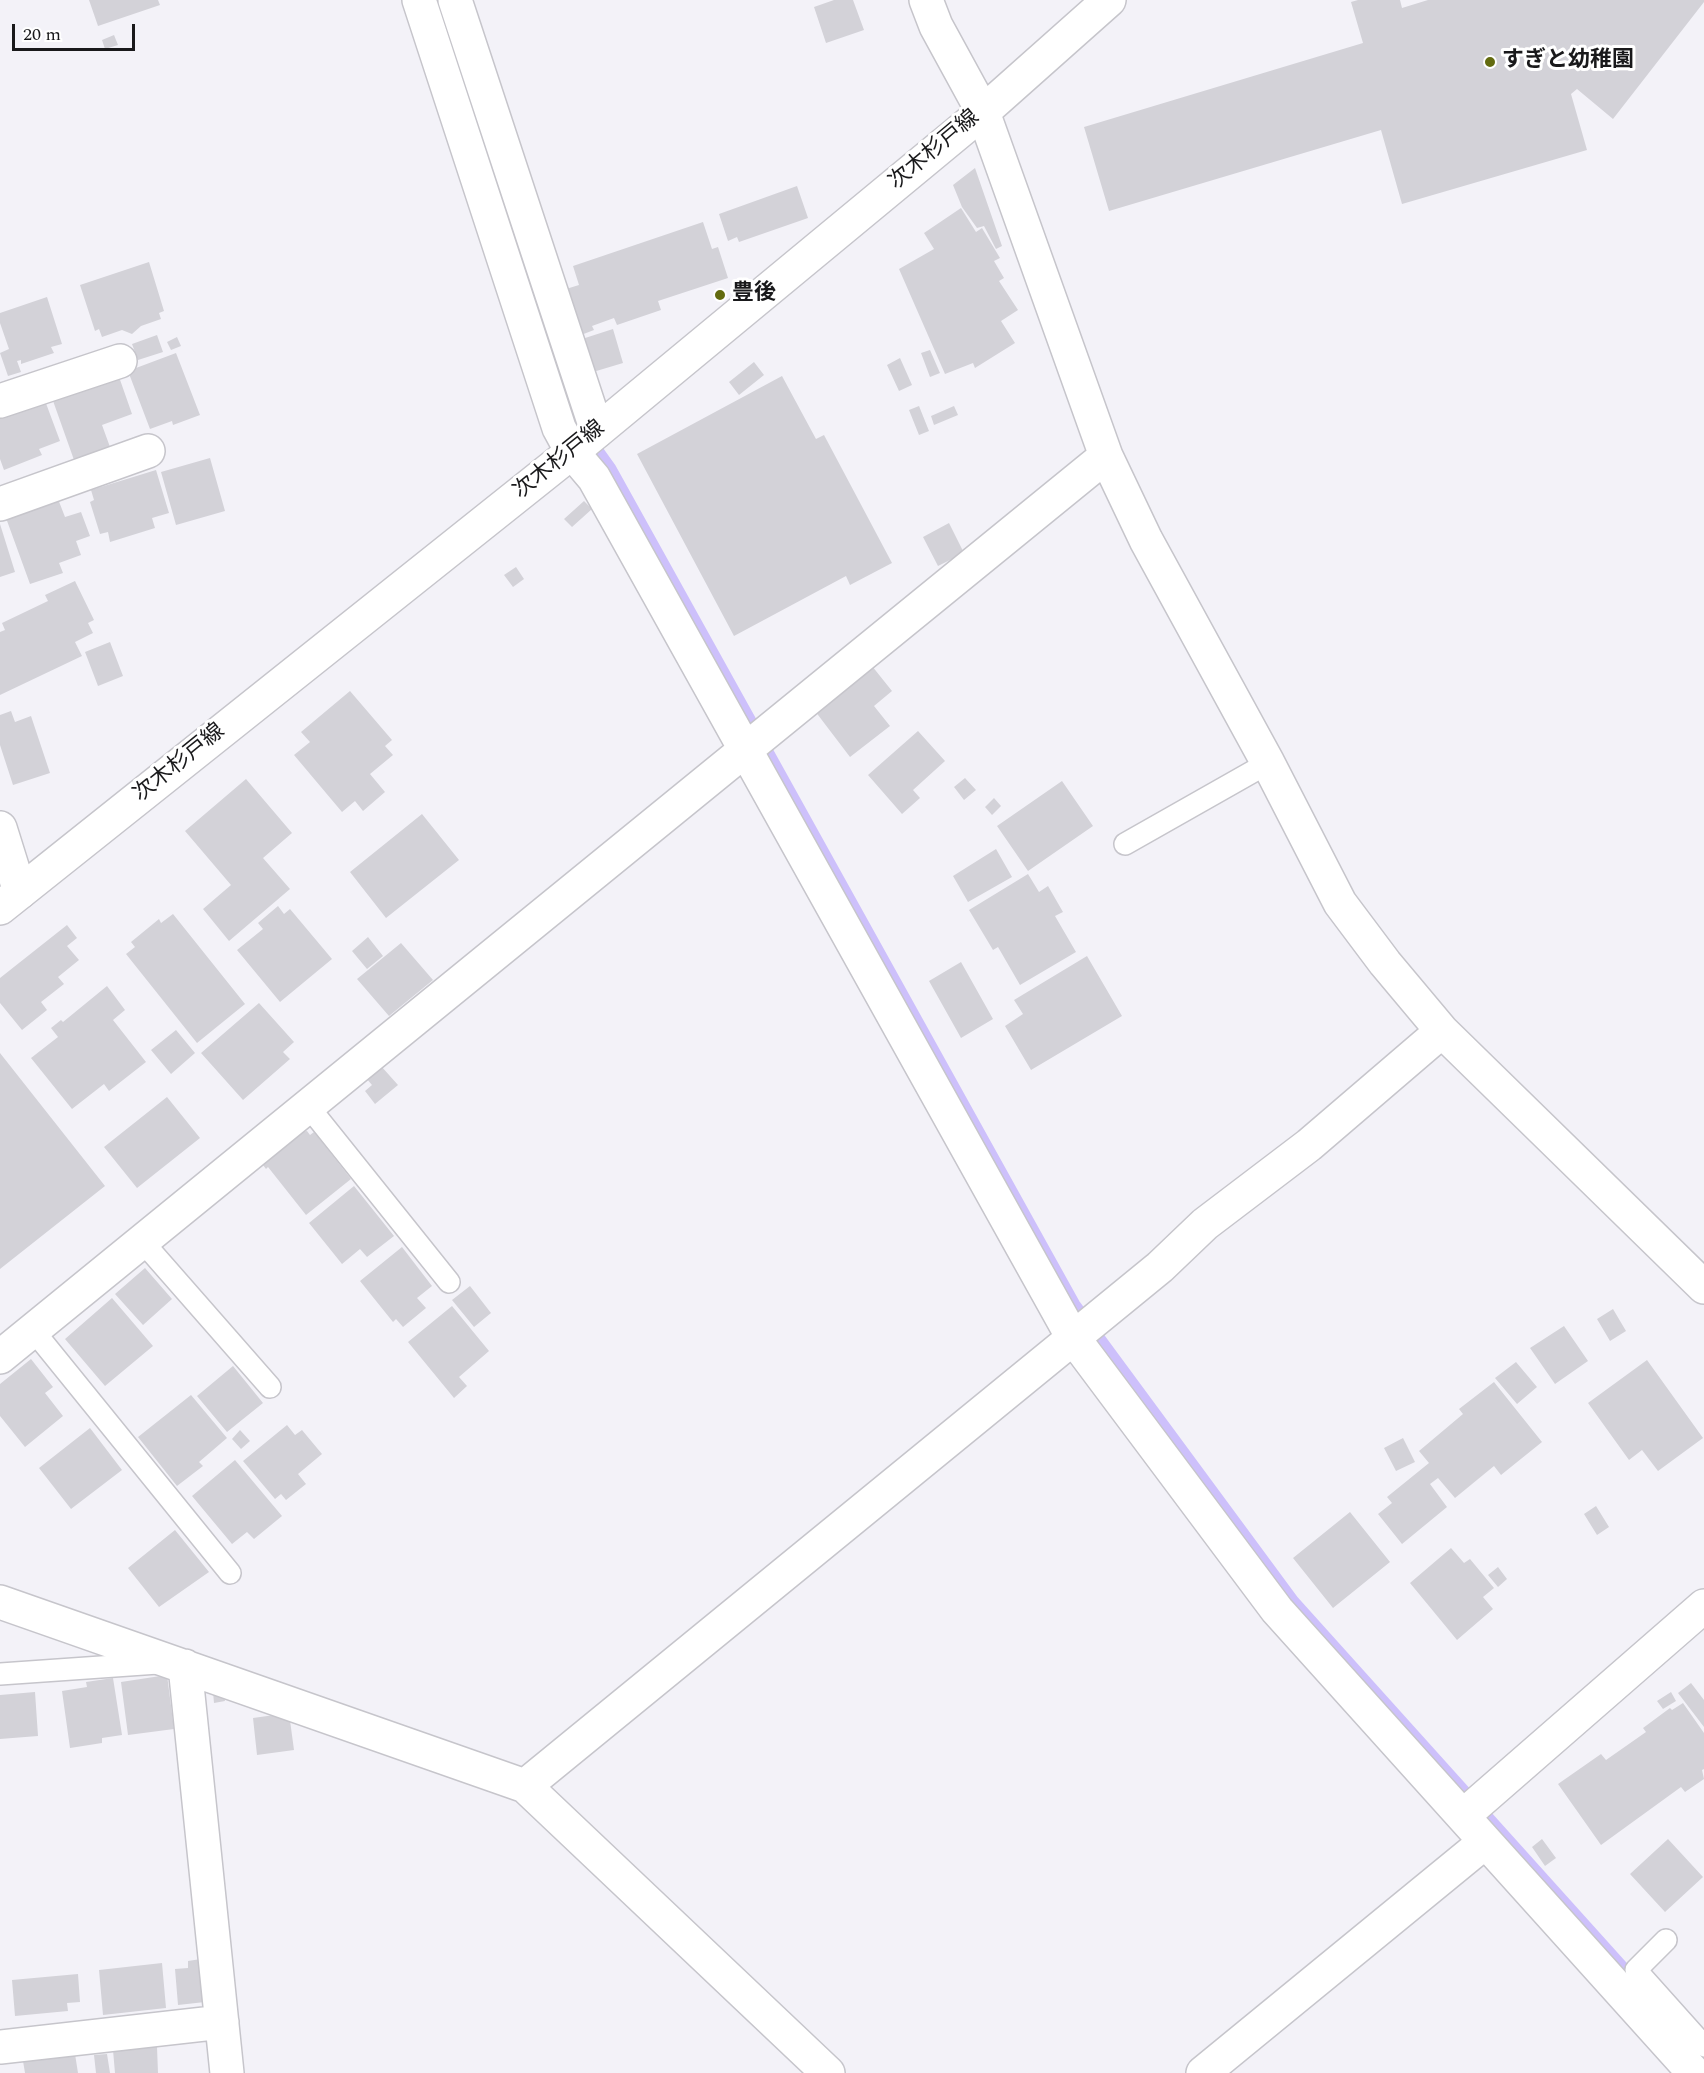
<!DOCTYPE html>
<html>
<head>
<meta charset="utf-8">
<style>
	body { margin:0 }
	#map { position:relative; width:1704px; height:2073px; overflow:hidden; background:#f3f2f8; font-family:Spectral,serif }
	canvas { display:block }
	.scale { position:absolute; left:12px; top:24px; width:123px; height:27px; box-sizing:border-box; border:3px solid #19191b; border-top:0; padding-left:8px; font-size:18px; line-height:21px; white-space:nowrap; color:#19191b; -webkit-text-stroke:4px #fff; paint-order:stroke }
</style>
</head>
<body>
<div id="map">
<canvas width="1704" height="2073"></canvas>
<div class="scale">20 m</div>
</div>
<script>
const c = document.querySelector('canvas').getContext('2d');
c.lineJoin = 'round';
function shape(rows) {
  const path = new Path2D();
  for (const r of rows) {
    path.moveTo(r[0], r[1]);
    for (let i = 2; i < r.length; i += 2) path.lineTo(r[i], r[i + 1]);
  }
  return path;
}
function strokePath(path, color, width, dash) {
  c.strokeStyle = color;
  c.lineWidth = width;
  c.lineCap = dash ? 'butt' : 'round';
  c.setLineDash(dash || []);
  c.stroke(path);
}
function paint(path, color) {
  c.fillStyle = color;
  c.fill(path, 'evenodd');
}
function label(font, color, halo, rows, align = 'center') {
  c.font = font + ' Spectral,"Noto Sans JP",serif';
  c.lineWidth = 6;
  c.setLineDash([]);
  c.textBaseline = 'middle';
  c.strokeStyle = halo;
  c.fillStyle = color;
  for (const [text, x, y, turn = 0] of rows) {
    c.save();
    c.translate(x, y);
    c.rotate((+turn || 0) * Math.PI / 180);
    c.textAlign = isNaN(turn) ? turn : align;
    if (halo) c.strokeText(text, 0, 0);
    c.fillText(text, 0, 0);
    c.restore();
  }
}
strokePath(shape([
	[487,151,572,415,610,468,1074,1304,1293,1601,1635,1981]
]), '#cdc0fb', 12);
paint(shape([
	[89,0,158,0,160,5,98,26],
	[834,0,853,0,864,30,826,43,814,7],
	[1358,0,1400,0,1402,8,1428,0,1704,0,1704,2,1613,119,1577,89,1571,94,1587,150,1402,204,1381,130,1109,211,1084,127,1363,43,1351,2],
	[114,35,118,45,105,49,102,40],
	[975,168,1002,246,996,249,984,226,977,228,962,207,953,185],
	[797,186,808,218,739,242,737,237,728,241,719,214],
	[961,208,976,232,982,228,1000,258,994,261,1004,278,999,281,1018,310,1001,321,1015,343,975,368,973,363,945,374,899,269,934,249,924,233],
	[703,222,712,249,718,247,728,278,658,301,661,310,617,325,614,318,592,326,594,330,581,335,566,289,579,285,573,266],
	[149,262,164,311,159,313,161,319,141,326,132,334,122,330,102,337,99,329,95,331,80,285],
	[47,297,62,344,51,347,54,353,21,364,21,360,17,361,21,372,8,376,0,353,9,349,0,323,0,313],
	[613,329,623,363,593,372,582,339],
	[157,335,163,352,138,360,132,344],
	[177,337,181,346,171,350,167,342],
	[930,350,940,373,930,377,921,353],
	[176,353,200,415,173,425,172,421,150,429,128,371],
	[900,358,912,385,899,391,887,365],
	[754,362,764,375,739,395,729,382],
	[118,374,132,414,102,425,110,447,74,460,52,398],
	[782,376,816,439,824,435,892,563,850,585,846,576,734,636,637,454],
	[44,398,60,441,39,449,42,455,4,470,0,459,0,414],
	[919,406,929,431,919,435,909,410],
	[954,406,958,415,934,425,931,416],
	[210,458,225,511,176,525,161,472],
	[156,470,169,513,152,518,155,528,110,542,108,532,100,534,90,502,94,500,91,490],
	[58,499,65,517,81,512,90,536,76,541,81,555,59,563,63,573,30,584,6,518],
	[584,501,592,509,572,527,564,519],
	[949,523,964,553,938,566,923,537],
	[0,524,15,572,0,577],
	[516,567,524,579,513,587,504,575],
	[75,581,94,620,88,623,93,633,75,642,82,656,0,695,0,632,5,630,2,623,48,601,45,595],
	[110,642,123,676,98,686,85,652],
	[872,666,892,691,874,706,890,726,850,757,815,711],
	[350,691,392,740,385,746,393,755,370,774,385,792,363,811,355,801,342,812,294,755,310,742,301,732],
	[11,711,15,722,31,716,50,773,13,785,0,745,0,715],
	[918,731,945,761,913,790,920,798,902,814,868,775],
	[965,778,976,790,964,800,954,787],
	[246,779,292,833,263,858,290,889,229,941,203,909,231,885,185,831],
	[1062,781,1093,826,1028,871,997,826],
	[994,798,1001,806,992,815,985,807],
	[422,814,459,860,386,918,350,872],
	[996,849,1012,877,968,902,953,876],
	[1028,874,1039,892,1048,886,1063,912,1055,916,1076,952,1020,985,998,947,993,950,969,910],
	[278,906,284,914,290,909,332,959,280,1002,237,950,263,929,258,923],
	[173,914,245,1004,197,1043,126,954,135,947,131,942,159,919,161,923],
	[67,925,77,938,67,946,79,960,58,977,64,984,41,1002,47,1010,22,1030,0,1003,0,978],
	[368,937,383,956,367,969,352,951],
	[401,943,433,980,389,1016,357,979],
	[1087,956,1122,1016,1031,1070,1005,1026,1023,1014,1014,1000],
	[961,962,993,1019,961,1038,929,981],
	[107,986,125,1010,113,1020,146,1062,109,1091,104,1084,72,1109,31,1058,58,1037,51,1028,61,1020,63,1022],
	[259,1003,294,1042,283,1052,290,1059,243,1100,201,1053],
	[176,1030,195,1053,171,1074,151,1050],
	[0,1053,105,1186,0,1269],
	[381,1066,398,1085,375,1104,365,1091,372,1085,366,1078],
	[167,1097,200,1138,137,1188,104,1147],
	[307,1131,310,1135,314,1132,351,1179,306,1215,268,1167,266,1169,260,1161,296,1133],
	[354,1186,394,1236,367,1257,360,1249,342,1264,309,1223],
	[402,1247,432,1286,417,1298,426,1308,403,1327,396,1319,393,1322,360,1281],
	[145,1268,172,1299,143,1325,115,1294],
	[470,1286,491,1313,474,1327,452,1300],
	[112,1298,153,1346,105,1386,65,1339],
	[452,1306,489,1351,459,1377,467,1386,454,1398,408,1342],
	[1613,1309,1626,1331,1610,1341,1597,1319],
	[1564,1326,1588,1361,1555,1384,1530,1348],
	[31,1359,53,1387,45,1393,63,1416,25,1447,0,1416,0,1384],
	[1647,1360,1703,1438,1658,1471,1642,1450,1629,1460,1588,1403],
	[1516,1362,1537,1387,1517,1404,1495,1378],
	[233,1366,263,1403,227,1432,197,1396],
	[1494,1382,1542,1442,1501,1475,1494,1466,1455,1498,1438,1478,1430,1484,1447,1507,1402,1544,1378,1514,1392,1503,1387,1497,1429,1463,1419,1451,1463,1414,1459,1409],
	[191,1395,227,1438,199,1462,203,1466,177,1486,138,1437],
	[287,1425,295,1435,302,1430,322,1454,298,1474,306,1484,286,1500,281,1494,275,1499,243,1461],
	[90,1428,122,1470,71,1509,39,1468],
	[240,1430,250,1441,241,1449,232,1439],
	[1403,1438,1415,1462,1396,1471,1384,1448],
	[235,1460,282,1516,254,1539,247,1532,232,1544,192,1496],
	[1596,1506,1609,1527,1597,1535,1584,1514],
	[1350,1512,1390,1562,1333,1608,1293,1558],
	[175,1530,209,1572,159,1607,128,1568],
	[1451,1548,1464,1563,1470,1559,1494,1588,1483,1597,1493,1609,1457,1640,1410,1583],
	[1498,1567,1507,1579,1498,1587,1488,1575],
	[167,1675,174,1729,128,1735,121,1682],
	[113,1678,122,1735,102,1738,102,1743,70,1748,62,1691,87,1687,86,1682],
	[1691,1683,1704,1700,1704,1727,1678,1693],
	[223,1690,225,1701,214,1703,213,1692],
	[35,1692,38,1736,0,1739,0,1695],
	[1671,1692,1676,1701,1663,1709,1657,1701],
	[1683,1703,1704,1733,1704,1769,1702,1770,1704,1779,1685,1792,1681,1787,1601,1845,1558,1784,1601,1754,1606,1760,1646,1732,1643,1728,1670,1708,1672,1710],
	[289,1713,294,1750,257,1755,253,1718],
	[1542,1839,1556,1858,1545,1866,1532,1847],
	[1668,1839,1703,1877,1665,1912,1630,1874],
	[201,1959,205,2002,178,2005,175,1969,188,1968,188,1961],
	[162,1963,166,2008,103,2015,99,1970],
	[78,1974,80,2002,67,2003,68,2011,15,2016,12,1980],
	[157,2047,158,2073,115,2073,113,2050],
	[75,2054,78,2073,25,2073,23,2061],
	[107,2054,110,2073,96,2073,94,2055]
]), '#d3d2d8');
const lane = shape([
	[1125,844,1268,763],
	[308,1106,449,1282],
	[142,1241,270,1387],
	[33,1330,230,1573],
	[0,1674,158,1663],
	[1666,1940,1636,1970,1704,2046]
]);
const street = shape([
	[419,0,559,428,572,452,594,478,1072,1336,1277,1610,1694,2073],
	[455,0,597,431],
	[926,0,936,26,983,112,1106,456,1146,540,1268,763,1340,903,1385,963,1442,1031,1704,1287],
	[0,401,120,361],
	[0,504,148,451],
	[0,828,20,892],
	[0,1357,1106,456],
	[0,1602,525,1786,828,2073],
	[185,1666,227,2073],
	[525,1786,1160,1267,1205,1224,1309,1145,1442,1031],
	[1463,1816,1704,1606],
	[0,2047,222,2022],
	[1203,2073,1485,1842]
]);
const secondary = shape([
	[0,908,572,452,983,112,1109,0]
]);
strokePath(lane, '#c6c5cb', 24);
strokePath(street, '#c6c5cb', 36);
strokePath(secondary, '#c6c5cb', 36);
strokePath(lane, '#fff', 21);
strokePath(street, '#fff', 33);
strokePath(secondary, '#fff', 33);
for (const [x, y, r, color] of [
	[1490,62,6,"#636b0f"],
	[720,295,6,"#636b0f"]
]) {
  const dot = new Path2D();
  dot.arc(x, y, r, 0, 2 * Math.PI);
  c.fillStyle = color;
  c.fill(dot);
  strokePath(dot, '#fff', 2);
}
label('bold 22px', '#19191b', '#fff', [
	["すぎと幼稚園",1502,62],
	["豊後",732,295]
], 'left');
label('22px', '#19191b', '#fff', [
	["次木杉戸線",935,151,-40],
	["次木杉戸線",560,461,-39],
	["次木杉戸線",180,764,-39]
]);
</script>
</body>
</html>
